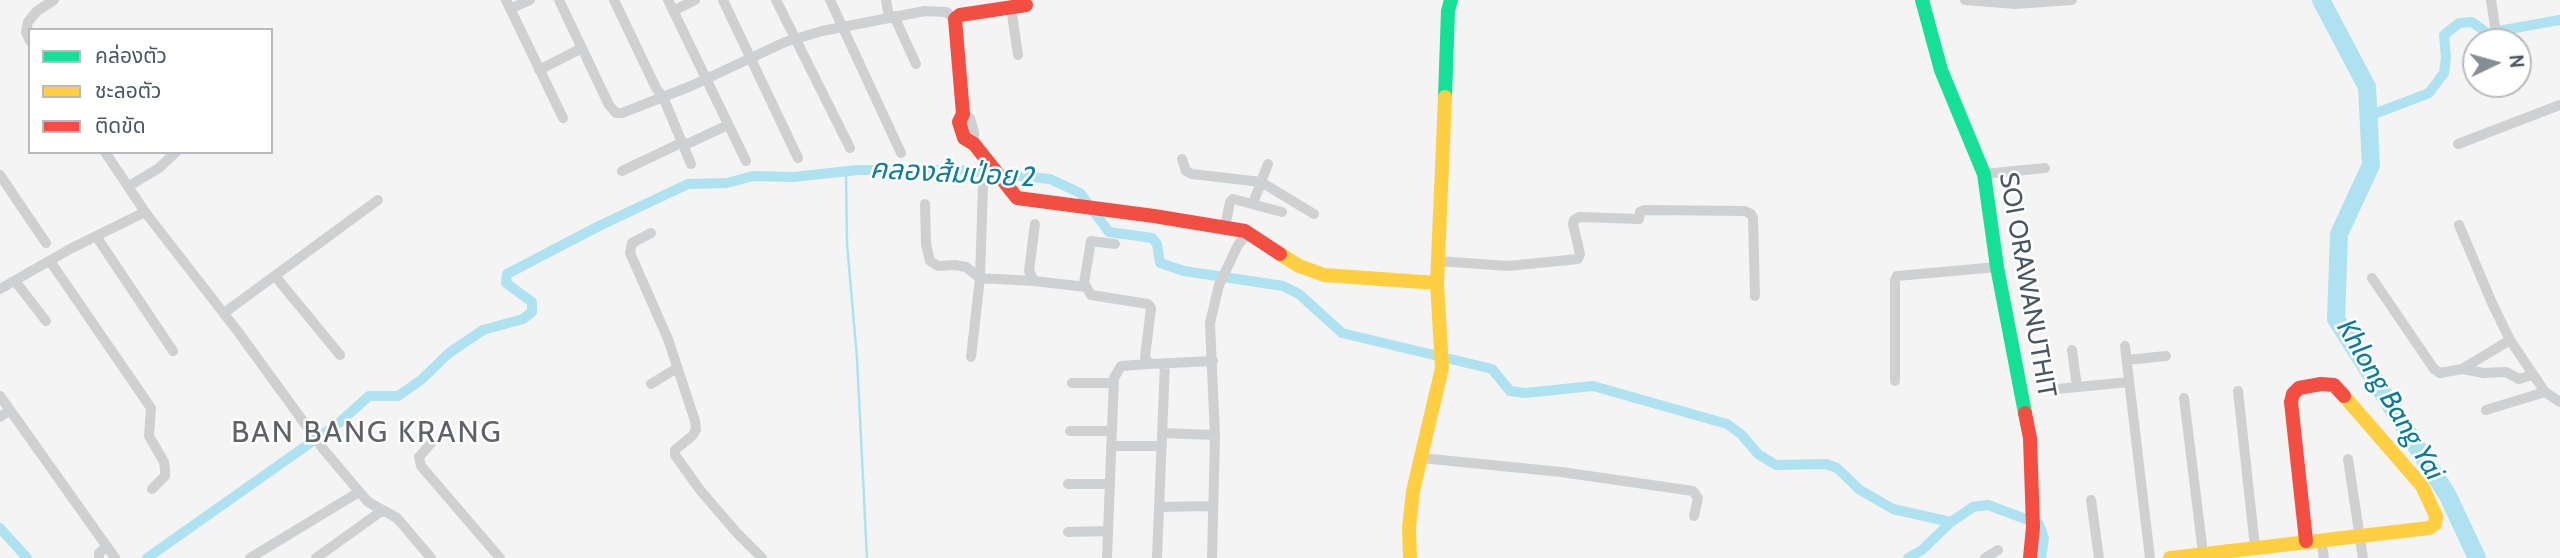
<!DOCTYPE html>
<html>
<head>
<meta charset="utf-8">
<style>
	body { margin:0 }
	#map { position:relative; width:2560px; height:558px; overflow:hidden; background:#f4f4f4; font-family:Cabin,"Noto Sans Thai",sans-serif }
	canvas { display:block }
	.legend { position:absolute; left:28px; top:28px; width:245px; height:126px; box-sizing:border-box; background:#fff; border:2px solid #b7bbc0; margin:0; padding:9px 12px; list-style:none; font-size:21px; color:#4a5661 }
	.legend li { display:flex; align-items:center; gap:14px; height:35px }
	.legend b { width:35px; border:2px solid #b7bbc0 }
	.north { position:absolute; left:2462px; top:28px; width:70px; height:70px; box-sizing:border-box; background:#fff; border:2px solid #b7bbc0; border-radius:50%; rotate:85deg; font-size:19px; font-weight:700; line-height:28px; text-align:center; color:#4a5661 }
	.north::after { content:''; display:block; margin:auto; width:24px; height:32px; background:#868d94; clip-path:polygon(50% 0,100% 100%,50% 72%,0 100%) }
</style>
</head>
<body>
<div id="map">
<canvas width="2560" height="558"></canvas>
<ul class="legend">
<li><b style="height:9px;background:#16e098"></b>คล่องตัว</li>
<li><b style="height:9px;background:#ffcf43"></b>ชะลอตัว</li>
<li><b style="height:9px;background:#f24e42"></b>ติดขัด</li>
</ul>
<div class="north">N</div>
</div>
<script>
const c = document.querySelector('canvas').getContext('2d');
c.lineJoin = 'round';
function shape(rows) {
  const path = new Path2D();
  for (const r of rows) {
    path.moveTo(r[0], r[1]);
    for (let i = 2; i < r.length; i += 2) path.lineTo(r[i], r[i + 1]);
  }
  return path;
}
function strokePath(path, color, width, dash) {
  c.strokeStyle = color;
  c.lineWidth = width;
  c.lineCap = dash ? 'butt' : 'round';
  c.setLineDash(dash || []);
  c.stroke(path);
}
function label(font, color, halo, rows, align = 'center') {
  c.font = font + ' Cabin,"Noto Sans Thai",sans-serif';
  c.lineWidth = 5;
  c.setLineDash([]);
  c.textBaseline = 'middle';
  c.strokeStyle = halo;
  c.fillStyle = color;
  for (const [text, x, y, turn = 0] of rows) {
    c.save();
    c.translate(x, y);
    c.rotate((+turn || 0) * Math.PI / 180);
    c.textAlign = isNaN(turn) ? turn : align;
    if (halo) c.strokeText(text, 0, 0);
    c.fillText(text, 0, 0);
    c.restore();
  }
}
strokePath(shape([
	[846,171,847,244,857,358,867,558]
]), '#aee2f0', 2.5);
strokePath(shape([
	[2369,116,2429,93,2444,73,2446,58,2444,35,2459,23,2472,22,2487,33,2560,20],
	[0,528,27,558],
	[147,558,340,422,369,396,398,396,421,380,449,353,483,330,523,319,532,312,532,302,506,283,507,274,599,226,688,184,727,183,753,176,793,177,858,170,959,170,1050,179,1080,193,1109,232,1152,238,1157,244,1160,263,1184,271,1283,286,1299,294,1342,333,1492,369,1510,391,1525,393,1593,386,1727,424,1741,434,1758,454,1776,465,1826,464,1837,468,1860,490,1893,509,1951,522],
	[1908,558,1922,550,1951,522,1973,507,1988,505,2039,524,2044,538,2041,558]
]), '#aee2f0', 10);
strokePath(shape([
	[2321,0,2367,87,2371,165,2339,234,2336,319,2448,496,2477,558]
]), '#aee2f0', 18);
strokePath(shape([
	[506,0,563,118],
	[559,0,609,105,616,113,622,113,691,86,785,42,822,31,925,11,946,12,955,19],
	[614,0,656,88,663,97,691,164],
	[668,0,746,161],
	[723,0,798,158],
	[776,0,850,148],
	[830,0,901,153],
	[886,0,889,17],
	[1965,0,2015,4,2072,0],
	[2491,0,2497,39,2500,42],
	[1011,7,1018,55],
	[510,9,530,0],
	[673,11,695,0],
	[894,16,916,64],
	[30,41,26,32,28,22,37,11,54,0],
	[539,70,582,48],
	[963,114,970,118,974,132,974,144],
	[2458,144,2560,105],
	[685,145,728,125],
	[105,152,145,212,239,333,324,450,368,502,397,518,431,558],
	[1182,159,1186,171,1192,174,1261,182,1314,214],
	[622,171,683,142],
	[1984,174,2045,168],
	[0,175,46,243],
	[129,186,159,168,176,152],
	[1253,203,1268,164],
	[925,204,926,244,930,261,938,266,955,265,966,267,980,278,1034,281],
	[1035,224,1029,271,1034,281,1086,287],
	[2459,225,2492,303,2510,340,2545,392,2560,402],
	[1225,227,1230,202,1233,199,1282,212],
	[651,233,632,243,630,253,668,339,695,421,696,430,692,436,675,450,675,455,700,490,737,533,762,558],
	[96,236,173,351],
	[1115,244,1091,241,1084,283,1091,295,1148,304,1151,308,1145,357,1149,364,1213,361],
	[50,261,151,408,149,436,164,462,165,469,165,476,152,489],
	[1438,261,1508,266,1578,259,1580,254,1573,224,1574,220,1579,217,1639,219,1640,212,1644,210,1745,211,1751,214,1753,218,1755,296],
	[275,276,340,355],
	[2372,278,2434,369,2440,373,2462,369,2484,373,2506,372,2519,379,2532,375],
	[15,281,46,321],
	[0,289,70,249,145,212],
	[224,313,378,200],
	[2125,346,2150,558],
	[2072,350,2077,387],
	[971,357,980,278,983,186],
	[2127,360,2166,356],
	[2462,369,2510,340],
	[1895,381,1895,280,1897,276,1997,267],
	[1072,383,1113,383],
	[651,384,677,368],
	[2057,389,2129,382],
	[2238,391,2255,547],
	[0,396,115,558],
	[2184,398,2203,553],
	[2486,410,2545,392],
	[0,417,10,410],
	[1070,431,1112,431],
	[1162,433,1215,435],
	[432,442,419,457,421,466,500,558],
	[1111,446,1162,446],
	[1421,458,1561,472,1693,491,1698,498,1694,516],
	[2348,459,2363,558],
	[1068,484,1110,484],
	[2091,500,2099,558],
	[1159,507,1213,506],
	[1068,532,1108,531],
	[2321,540,2324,558],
	[99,558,99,553,106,547],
	[250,558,359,492],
	[316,558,383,510],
	[1107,558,1114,378,1121,366,1149,364],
	[1157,558,1165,363],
	[1212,558,1215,437,1210,323,1219,285,1238,245,1248,233],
	[1985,558,1998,550]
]), '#ced0d2', 10);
strokePath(shape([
	[1922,0,1941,70,1984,174,1997,267,2025,413],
	[1445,97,1448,11,1451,0]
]), '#16e098', 14);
strokePath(shape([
	[1280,254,1299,266,1324,275,1437,283],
	[1410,558,1409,528,1413,491,1442,368,1437,283,1445,97],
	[2170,558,2429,528,2435,524,2436,516,2422,486,2344,396]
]), '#ffcf43', 14);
strokePath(shape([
	[1026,5,960,15,955,19,963,114,959,122,964,138,974,144,1017,198,1154,216,1245,231,1280,254],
	[2025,413,2030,438,2033,527,2030,558],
	[2306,541,2291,402,2293,394,2299,388,2321,384,2334,385,2344,396]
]), '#f24e42', 14);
label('26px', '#4a5661', '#fff', [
	["SOI ORAWANUTHIT",2027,285,80]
]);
label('italic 28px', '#0c7c9b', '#fff', [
	["คลองส้มป่อย 2",953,174,3],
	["Khlong Bang Yai",2390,400,59]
]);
c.letterSpacing = '2px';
label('30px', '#5f6368', '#fff', [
	["BAN BANG KRANG",367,433]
]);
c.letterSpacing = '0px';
</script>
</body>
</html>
